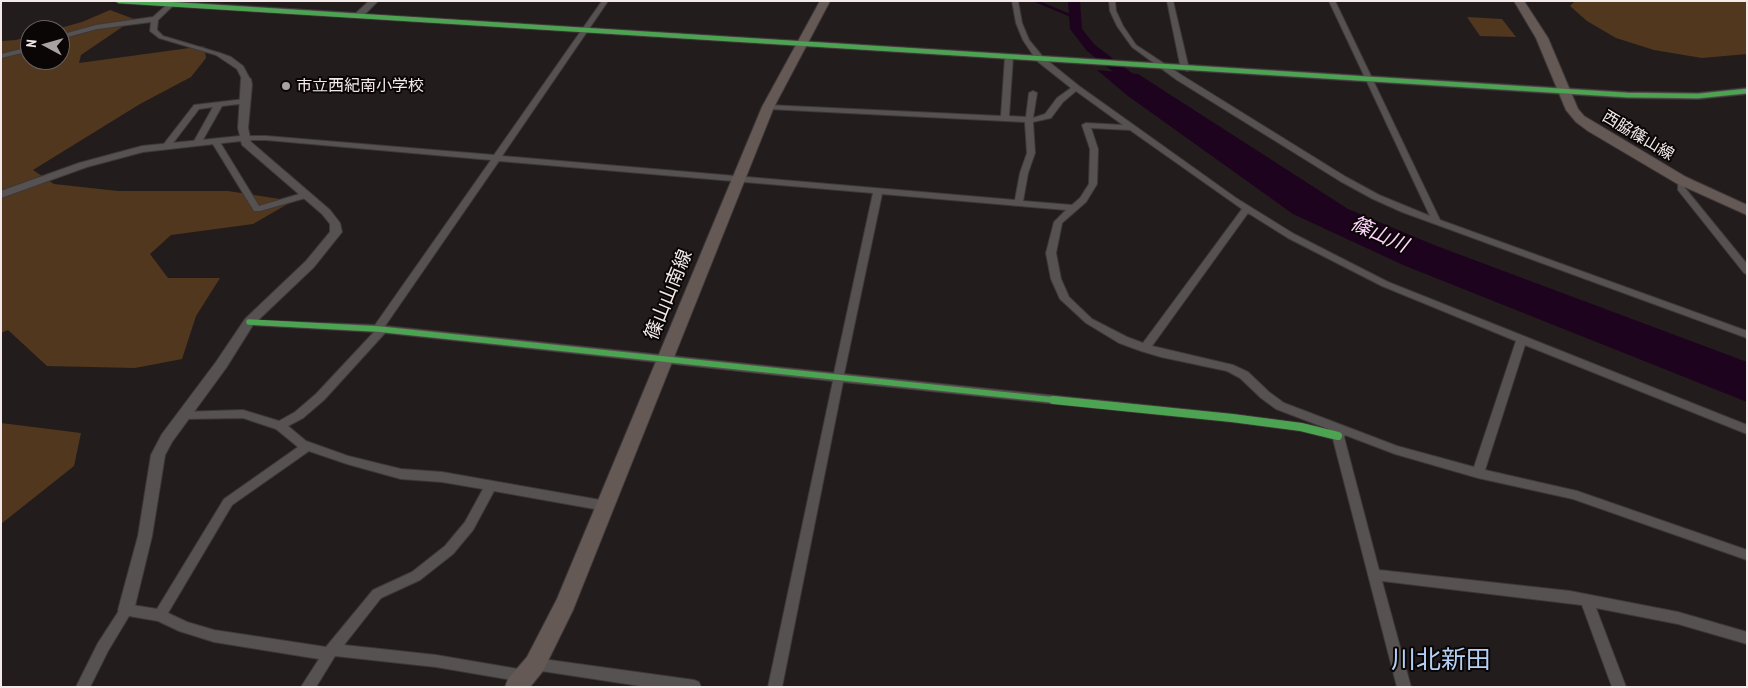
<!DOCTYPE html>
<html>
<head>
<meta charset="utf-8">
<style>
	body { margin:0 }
	#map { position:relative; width:1748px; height:688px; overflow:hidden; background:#231c1d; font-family:"PT Sans Narrow",sans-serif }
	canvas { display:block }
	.frame { position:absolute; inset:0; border:2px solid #f3e9e9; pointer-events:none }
	.north { position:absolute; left:20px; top:20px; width:50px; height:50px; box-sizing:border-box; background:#0b0606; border:1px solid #686161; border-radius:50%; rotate:276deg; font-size:14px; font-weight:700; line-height:20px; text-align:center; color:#f3e9e9 }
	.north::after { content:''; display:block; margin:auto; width:18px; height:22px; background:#aaa1a2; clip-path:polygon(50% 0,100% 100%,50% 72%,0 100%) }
</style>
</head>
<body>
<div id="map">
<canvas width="1748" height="688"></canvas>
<div class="frame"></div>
<div class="north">N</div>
</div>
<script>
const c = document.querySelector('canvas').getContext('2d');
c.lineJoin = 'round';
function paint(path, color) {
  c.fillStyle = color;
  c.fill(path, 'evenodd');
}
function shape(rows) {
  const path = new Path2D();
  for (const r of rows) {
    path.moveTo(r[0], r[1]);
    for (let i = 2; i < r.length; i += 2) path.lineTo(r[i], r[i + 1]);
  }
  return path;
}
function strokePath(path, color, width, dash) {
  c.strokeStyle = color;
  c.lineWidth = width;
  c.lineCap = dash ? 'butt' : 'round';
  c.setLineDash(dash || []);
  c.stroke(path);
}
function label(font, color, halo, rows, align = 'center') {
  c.font = font + ' "PT Sans Narrow","Noto Sans JP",sans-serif';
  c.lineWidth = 4;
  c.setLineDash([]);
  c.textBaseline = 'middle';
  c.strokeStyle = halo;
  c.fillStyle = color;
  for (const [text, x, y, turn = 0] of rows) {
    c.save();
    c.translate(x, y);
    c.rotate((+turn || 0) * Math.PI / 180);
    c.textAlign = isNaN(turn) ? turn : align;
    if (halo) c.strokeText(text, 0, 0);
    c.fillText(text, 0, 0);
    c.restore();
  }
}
paint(shape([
	[1575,1,1747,1,1747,54,1702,58,1654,50,1616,38,1587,21,1570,6],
	[110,10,134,19,81,55,79,63,204,46,206,58,191,77,140,104,33,170,54,184,118,191,228,191,293,201,253,224,171,235,150,254,168,278,220,278,196,316,182,359,135,368,47,366,8,330,1,333,1,41,16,40,30,36,30,60,60,60,60,30,53,30,82,22],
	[1467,17,1502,19,1516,37,1480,36],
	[1,423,81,433,74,466,1,524]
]), '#51371d');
paint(shape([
	[1097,70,1138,74,1348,209,1434,245,1747,362,1747,402,1403,265,1293,214,1128,96]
]), '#1d031d');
strokePath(shape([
	[1036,1,1074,17]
]), '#1d031d', 2.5);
paint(shape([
	[1068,1,1080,1,1082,29,1095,45,1145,83,1146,86,1145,89,1135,89,1087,51,1070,29,1068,1]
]), '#1d031d');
const minor = shape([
	[171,1,178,1,158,20,157,30,163,36,220,53,231,57,243,66,250,79,249,81,243,81,237,69,216,55,159,38,150,31,151,22,97,29,60,39,60,35,96,25,153,17,171,1],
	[602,1,608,1,502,156,1015,200,1020,173,1027,153,1025,122,768,109,764,107,768,105,1001,116,1005,57,1009,55,1013,57,1009,116,1026,117,1029,93,1033,91,1037,93,1033,118,1045,114,1057,98,1071,88,1037,61,1023,40,1016,23,1012,1,1018,1,1022,23,1029,40,1043,57,1079,86,1236,198,1294,234,1388,282,1747,425,1747,434,1525,345,1485,470,1577,491,1747,550,1747,560,1573,499,1478,478,1395,454,1345,435,1344,437,1379,570,1570,591,1678,612,1747,632,1747,644,1678,624,1596,608,1626,687,1612,687,1582,605,1382,581,1411,687,1397,687,1333,439,1301,431,1232,422,843,382,782,687,768,687,833,381,385,333,324,400,303,418,288,426,306,441,348,456,401,469,442,472,606,501,610,503,612,506,610,509,606,511,494,491,473,530,453,554,420,580,381,598,344,645,436,655,524,670,529,671,531,676,529,681,524,682,436,667,335,656,316,687,301,687,319,659,214,642,179,631,158,621,129,616,108,651,90,687,76,687,98,643,122,606,126,604,157,609,224,499,298,447,276,429,243,418,184,419,180,418,179,415,180,412,243,410,279,421,295,412,316,394,374,332,249,325,244,322,246,320,375,325,491,160,266,140,244,140,240,138,241,136,266,136,494,155,602,1],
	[1076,91,1123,125,1086,123,1082,125,1090,149,1089,184,1080,198,1072,205,1023,201,1028,173,1035,153,1033,122,1051,118,1063,102,1076,91],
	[1091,128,1130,130,1242,209,1143,343,1127,337,1092,319,1069,297,1061,279,1056,253,1062,223,1086,202,1097,184,1098,149,1091,128],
	[499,161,873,193,834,373,385,326,499,161],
	[882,194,1066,210,1054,222,1046,253,1051,279,1060,299,1086,323,1119,343,1141,351,1161,357,1227,371,1240,378,1261,398,1276,409,1331,430,1301,423,1232,414,844,374,882,194],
	[1248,213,1288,238,1382,286,1516,341,1474,467,1397,446,1284,403,1269,392,1248,372,1233,365,1152,346,1248,213],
	[309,451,347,464,401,479,442,482,483,489,465,522,445,546,412,572,373,590,326,647,214,630,187,622,168,613,232,505,309,451],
	[1109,1,1115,1,1116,11,1123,26,1136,45,1183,76,1346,177,1379,195,1430,216,1329,1,1335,1,1440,220,1747,331,1747,338,1402,212,1373,199,1340,181,1177,80,1132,47,1117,26,1110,11,1109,1],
	[1167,1,1173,1,1189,69,1188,71,1181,69,1167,1],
	[30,47,30,51,1,58,1,54,30,47],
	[245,99,248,99,248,103,222,106,200,145,197,145,193,143,213,107,199,109,170,147,164,147,163,145,194,105,245,99],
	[212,139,218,139,259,206,306,192,310,195,309,197,260,211,254,211,211,141,212,139],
	[1678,178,1684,178,1685,188,1747,264,1747,274,1744,273,1678,190,1678,178],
	[535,658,694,680,699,682,701,687,647,687,535,670,530,668,528,664,530,660,535,658]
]);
const tertiary = shape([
	[115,1,162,1,356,13,369,1,378,1,365,14,1627,92,1698,93,1747,88,1747,94,1698,99,1627,98,119,3,115,1],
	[246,76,251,79,252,85,248,128,251,142,330,210,340,223,342,232,314,267,253,325,226,368,172,442,165,455,152,536,134,610,132,615,126,617,120,615,118,610,138,536,151,455,162,434,216,362,245,319,306,261,330,232,330,224,322,214,242,145,241,141,143,152,87,167,1,198,1,191,79,163,142,146,240,136,238,128,241,79,246,76]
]);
const primary = shape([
	[820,1,830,1,774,107,573,610,543,671,530,687,505,687,508,679,527,657,557,599,762,107,820,1],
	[1514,1,1524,1,1548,38,1578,109,1584,116,1686,177,1747,205,1747,215,1676,183,1588,131,1576,122,1566,110,1536,38,1514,1]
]);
strokePath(minor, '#3e3838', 2);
strokePath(tertiary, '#3e3838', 2);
strokePath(primary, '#3e3838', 2);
paint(minor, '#575252');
paint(tertiary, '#575252');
paint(primary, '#655956');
strokePath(shape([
	[119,1,1627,95,1698,96,1747,91]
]), '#4ca352', 4.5);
strokePath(shape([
	[249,322,378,329,1064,401]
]), '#4ca352', 5.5);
strokePath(shape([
	[1053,400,1232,418,1301,427,1338,436]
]), '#4ca352', 8);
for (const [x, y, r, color] of [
	[286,86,5,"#aaa1a2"]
]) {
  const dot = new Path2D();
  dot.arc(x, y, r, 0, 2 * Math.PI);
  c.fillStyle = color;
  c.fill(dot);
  strokePath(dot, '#0b0606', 2);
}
label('16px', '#f3e9e9', '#0b0606', [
	["市立西紀南小学校",296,86]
], 'left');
label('16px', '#f3e9e9', '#0b0606', [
	["西脇篠山線",1638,136,31]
]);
label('19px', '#f3e9e9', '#0b0606', [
	["篠山山南線",669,295,-68]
]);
label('italic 20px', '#ffd5fc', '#0b0606', [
	["篠山川",1379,235,24]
]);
label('25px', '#b4d0f5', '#0b0606', [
	["川北新田",1441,661]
]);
</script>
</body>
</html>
